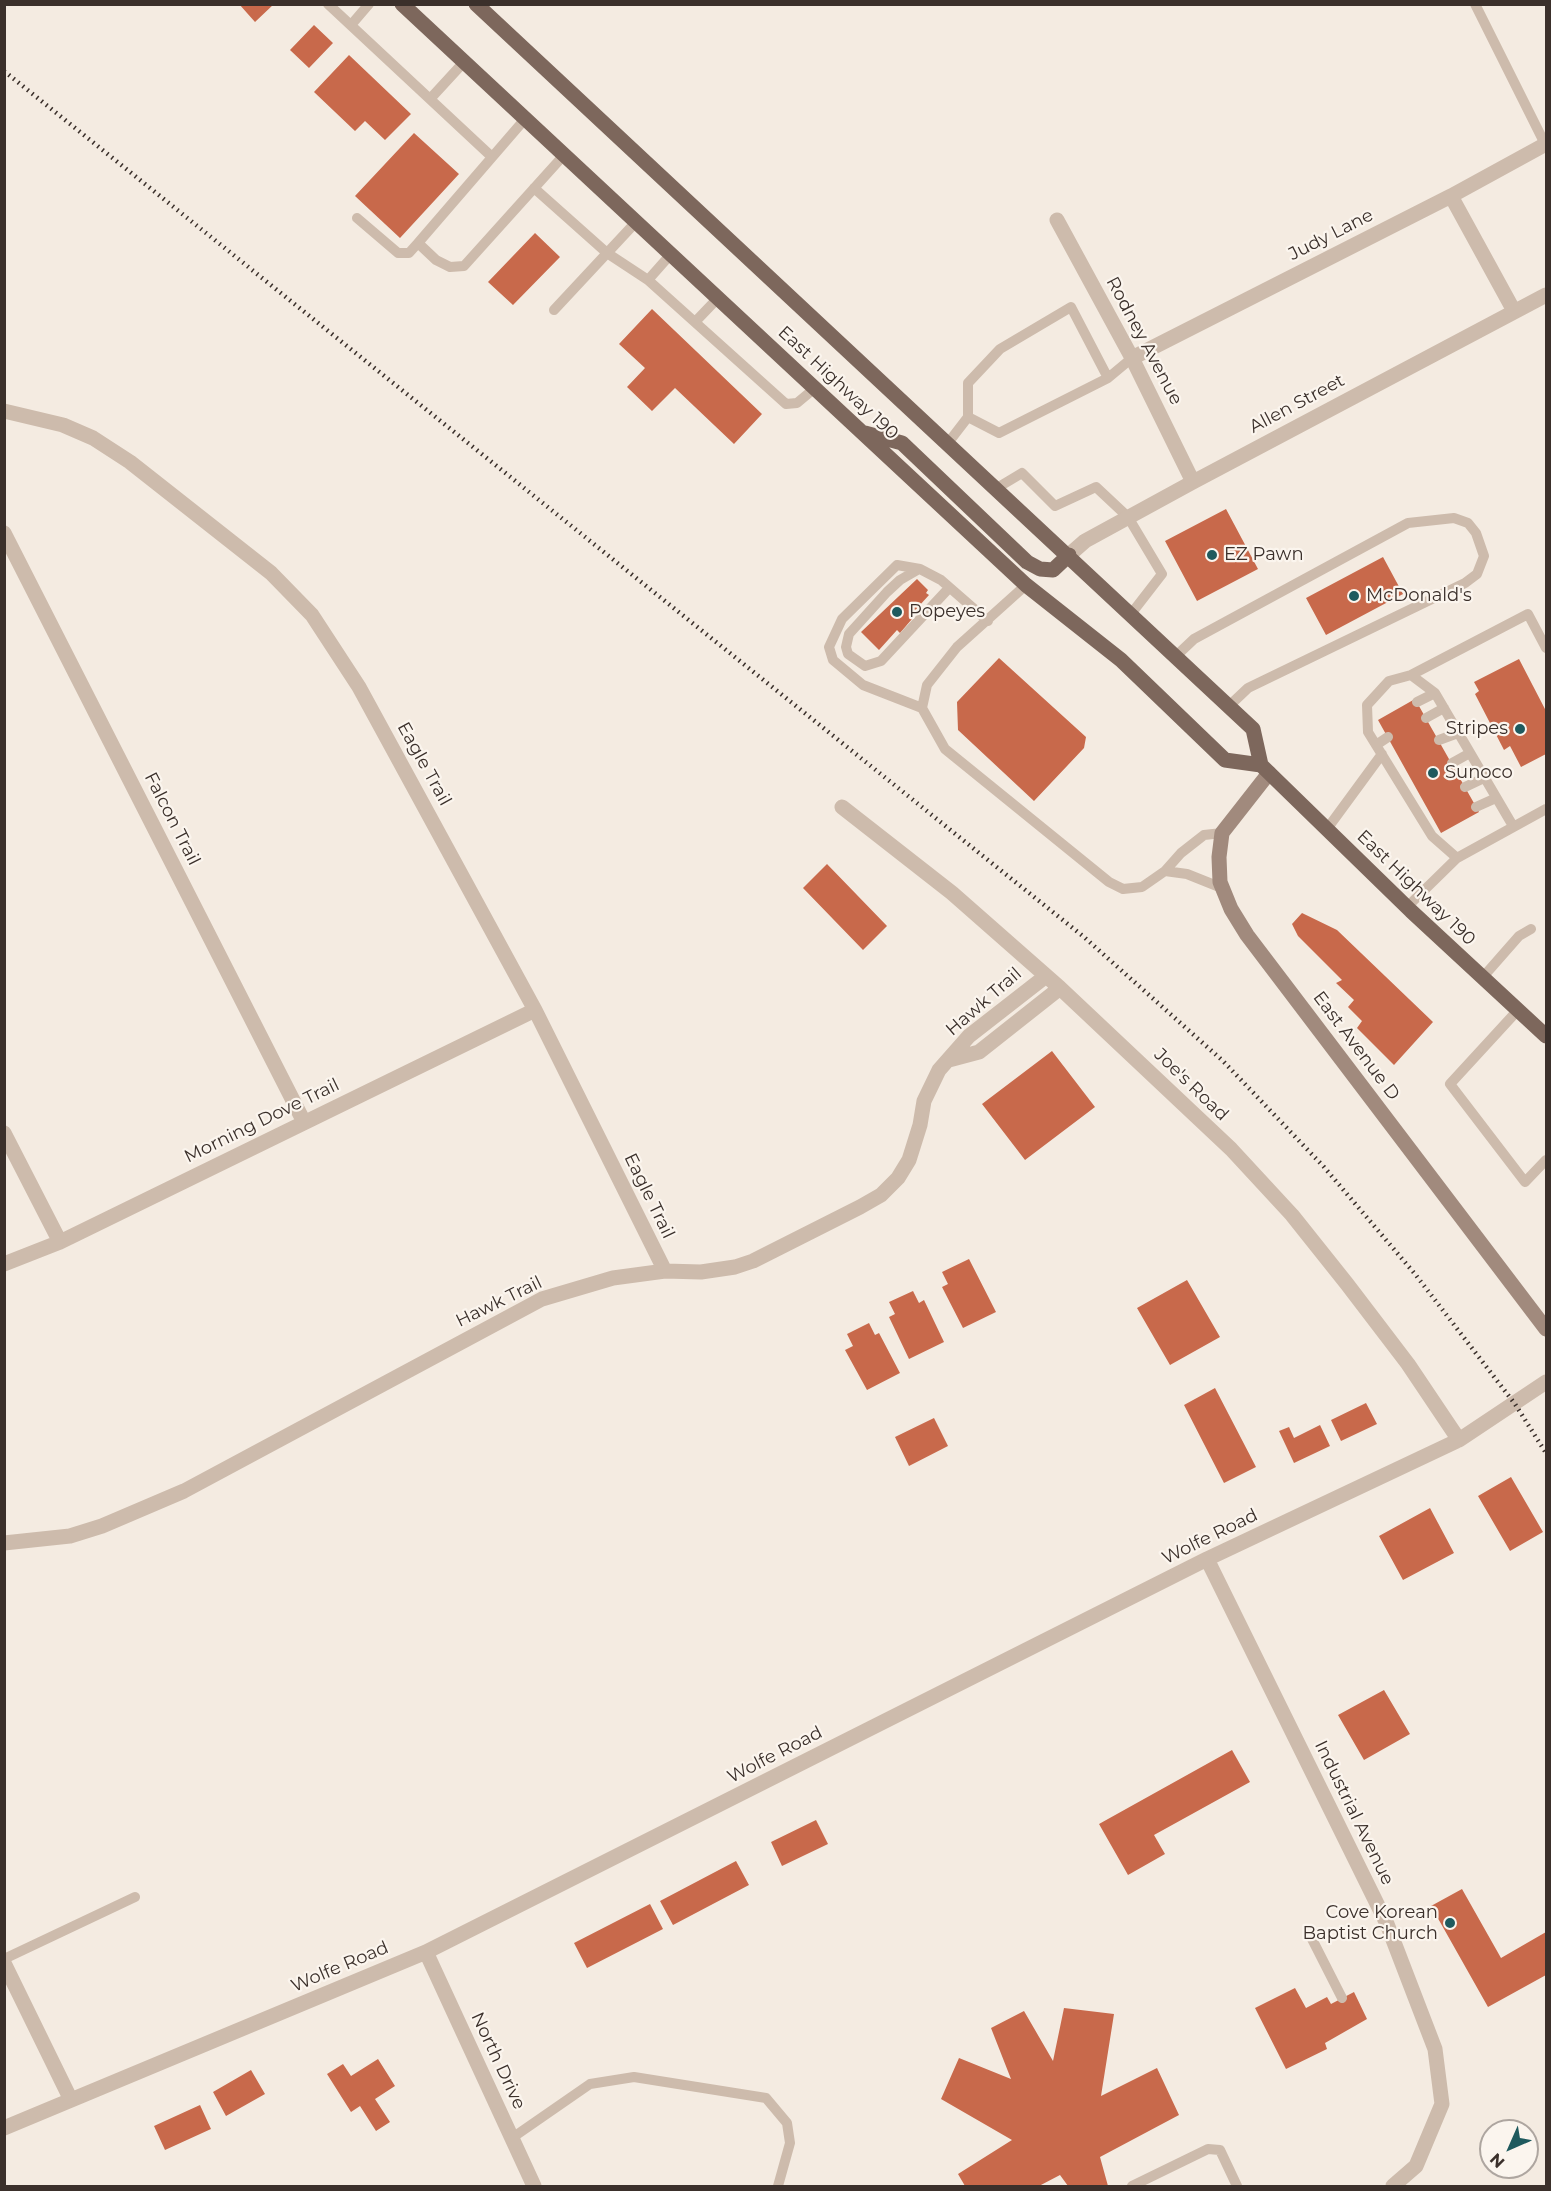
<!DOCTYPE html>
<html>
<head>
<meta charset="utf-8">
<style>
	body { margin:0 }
	#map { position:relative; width:1551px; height:2191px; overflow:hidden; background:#f4ebe1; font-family:Montserrat,sans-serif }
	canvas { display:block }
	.frame { position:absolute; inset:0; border:6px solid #3b302b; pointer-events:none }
	.north { position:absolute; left:1479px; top:2119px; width:60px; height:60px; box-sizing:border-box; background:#fbf5ee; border:2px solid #aea6a0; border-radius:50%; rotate:225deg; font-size:16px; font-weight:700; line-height:24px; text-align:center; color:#3b302b }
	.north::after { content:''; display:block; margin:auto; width:21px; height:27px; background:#1f5a5e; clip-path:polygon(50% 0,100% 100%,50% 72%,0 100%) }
</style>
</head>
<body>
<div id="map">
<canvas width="1551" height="2191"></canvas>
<div class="frame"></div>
<div class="north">N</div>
</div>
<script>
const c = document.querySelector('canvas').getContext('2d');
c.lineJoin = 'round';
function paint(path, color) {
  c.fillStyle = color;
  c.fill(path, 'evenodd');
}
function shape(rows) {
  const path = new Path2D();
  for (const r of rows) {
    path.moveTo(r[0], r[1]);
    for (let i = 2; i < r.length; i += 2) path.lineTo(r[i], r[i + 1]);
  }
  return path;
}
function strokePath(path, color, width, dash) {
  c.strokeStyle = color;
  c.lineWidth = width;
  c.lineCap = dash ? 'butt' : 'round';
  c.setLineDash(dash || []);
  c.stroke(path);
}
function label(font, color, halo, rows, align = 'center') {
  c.font = font + ' Montserrat,sans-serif';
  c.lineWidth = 4.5;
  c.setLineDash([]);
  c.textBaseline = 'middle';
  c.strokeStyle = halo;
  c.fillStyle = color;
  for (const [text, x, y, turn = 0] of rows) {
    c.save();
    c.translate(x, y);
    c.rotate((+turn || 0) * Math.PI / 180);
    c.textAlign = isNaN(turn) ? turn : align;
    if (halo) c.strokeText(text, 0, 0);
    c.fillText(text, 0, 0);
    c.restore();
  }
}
paint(shape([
	[239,4,274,4,255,22],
	[314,25,333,43,309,68,290,50],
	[349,55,411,114,385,140,365,121,355,131,314,92],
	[414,133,459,174,400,238,355,196],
	[535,233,560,257,513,305,488,282],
	[652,309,762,414,734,444,675,388,652,411,627,387,645,368,619,344],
	[1226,509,1258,569,1197,601,1165,541],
	[1383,557,1403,594,1326,635,1306,598],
	[917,579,928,590,926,593,929,595,910,616,912,619,900,633,897,630,879,650,861,632],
	[999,658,1086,737,1084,748,1034,801,958,730,957,702],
	[1519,659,1546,711,1546,754,1521,767,1510,746,1504,750,1475,694,1479,691,1474,682],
	[1415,699,1479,812,1441,833,1378,720],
	[827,864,887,926,863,950,803,888],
	[1302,913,1337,930,1433,1022,1394,1065,1357,1028,1362,1021,1348,1007,1354,1000,1336,983,1342,980,1298,936,1292,924],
	[1052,1051,1095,1107,1025,1160,982,1104],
	[969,1259,996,1312,963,1328,942,1287,948,1284,942,1272],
	[1187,1280,1220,1337,1170,1365,1137,1308],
	[913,1291,919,1303,924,1300,944,1342,909,1359,889,1317,895,1314,889,1302],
	[869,1323,875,1335,879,1333,900,1373,867,1390,845,1350,853,1346,847,1334],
	[1215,1388,1256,1467,1224,1483,1184,1405],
	[1366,1403,1377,1424,1341,1441,1331,1420],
	[934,1418,948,1446,909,1466,895,1437],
	[1320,1425,1330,1446,1294,1463,1279,1431,1289,1427,1294,1438],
	[1511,1477,1543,1532,1510,1551,1478,1496],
	[1430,1508,1454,1553,1403,1580,1379,1536],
	[1384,1690,1410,1734,1364,1760,1338,1715],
	[1232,1750,1250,1782,1154,1835,1165,1854,1128,1875,1099,1824],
	[816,1820,828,1844,782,1866,771,1842],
	[736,1861,749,1885,673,1925,660,1901],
	[1462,1889,1501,1958,1546,1932,1546,1975,1488,2007,1431,1906],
	[650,1904,663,1929,587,1968,574,1943],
	[1295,1988,1306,2008,1327,1997,1331,2004,1354,1992,1367,2019,1325,2043,1327,2049,1286,2069,1255,2008],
	[1064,2008,1114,2014,1101,2096,1157,2068,1179,2115,1100,2157,1108,2186,1068,2186,1060,2175,1039,2186,965,2186,958,2174,1012,2140,941,2099,959,2058,1011,2079,991,2028,1024,2011,1053,2061],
	[378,2059,395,2086,375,2099,390,2122,376,2131,360,2106,351,2112,327,2074,343,2064,351,2076],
	[251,2070,265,2094,226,2116,213,2092],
	[200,2105,211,2129,165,2150,154,2126]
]), '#c8694b');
strokePath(shape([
	[328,4,492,157],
	[1475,4,1545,144],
	[351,25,369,4],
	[430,99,464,62],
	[534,188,607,253,648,280,786,404,797,403,815,388],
	[357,218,398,253,409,253,418,243,436,260,450,267,464,266,564,155],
	[418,243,525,119],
	[648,280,671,254],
	[554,310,636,222],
	[695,322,718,298],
	[968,417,999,433,1108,378],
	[948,443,968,417,968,383,1000,349,1071,307,1108,378,1132,358],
	[997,488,1022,473,1055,506,1096,487,1128,517,1162,574,1131,614],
	[919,569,900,580,887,592,849,634,846,647,848,654,865,666,881,661,949,588],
	[1026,585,957,647,927,685,922,708,945,749,1109,882,1123,889,1142,887,1165,871,1181,853,1204,835,1222,833],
	[1176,656,1194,639,1408,523,1454,518,1468,523,1476,533,1484,556,1477,574,1465,583,1248,688,1229,706],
	[1411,675,1528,614,1546,648],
	[1417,702,1435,693],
	[922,708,863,685,833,660,829,647,842,619,897,565,920,569,941,580,988,621],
	[1426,718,1444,708],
	[1439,740,1458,733],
	[1376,745,1388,737],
	[1452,763,1470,753],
	[1465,787,1484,778],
	[1476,807,1496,798],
	[1327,829,1382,754],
	[1457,858,1432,836,1368,732,1367,705,1389,681,1411,675,1435,693,1513,826],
	[1165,871,1187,874,1222,888],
	[1407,907,1457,858,1546,809],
	[1483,977,1519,936,1531,929],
	[1518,1010,1450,1084,1525,1182,1546,1160],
	[1312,1939,1342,1998],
	[4,1959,135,1897],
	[512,2138,590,2084,634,2077,766,2098,787,2123,790,2143,778,2186],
	[1132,2186,1208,2149,1220,2150,1237,2186]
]), '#cdbbac', 10);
strokePath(shape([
	[1451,196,1514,311],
	[1057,220,1132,358,1193,482],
	[1132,358,1451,196,1546,144],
	[4,411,63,425,93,438,130,462,271,573,312,615,359,687,535,1010,665,1271],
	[4,533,304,1122],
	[1069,555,1085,541,1193,482,1546,295],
	[842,807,952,893,1060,988,1231,1149,1292,1215,1347,1284,1408,1364,1459,1440],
	[949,1060,979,1052,1060,988],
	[4,1133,60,1242],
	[4,1264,60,1242,535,1010],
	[4,1543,70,1536,102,1526,184,1491,542,1299,613,1278,665,1271,701,1272,735,1267,753,1261,860,1207,881,1195,898,1178,909,1160,920,1125,924,1101,939,1070,969,1036,1046,976],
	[1207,1559,1387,1924,1435,2049,1442,2104,1416,2166,1393,2186],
	[426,1952,534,2186],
	[4,1963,71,2100],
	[4,2128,426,1952,1207,1559,1459,1440,1546,1382]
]), '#cdbbac', 15);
strokePath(shape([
	[1269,773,1222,833,1219,857,1220,882,1231,909,1247,935,1546,1329]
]), '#a18a7d', 15);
strokePath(shape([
	[402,4,1026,585,1121,660,1225,760,1261,765],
	[476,4,1253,729,1261,765,1411,911,1546,1036],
	[865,433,902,443,1027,562,1040,569,1053,570,1069,555]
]), '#7d675c', 15);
strokePath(shape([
	[4,71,1084,937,1223,1061,1324,1167,1415,1274,1515,1404,1546,1453]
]), '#3b302b', 4.5, [1.5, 4.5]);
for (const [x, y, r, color] of [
	[1212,555,6,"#1f5a5e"],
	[1354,596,6,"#1f5a5e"],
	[897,612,6,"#1f5a5e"],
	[1520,729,6,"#1f5a5e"],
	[1433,773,6,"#1f5a5e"],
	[1450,1923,6,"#1f5a5e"]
]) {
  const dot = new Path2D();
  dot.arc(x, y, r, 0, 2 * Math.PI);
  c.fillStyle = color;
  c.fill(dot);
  strokePath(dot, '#fbf5ee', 2);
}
label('18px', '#3b302b', '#fbf5ee', [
	["Judy Lane",1331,235,-27],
	["Rodney Avenue",1144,341,62],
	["East Highway 190",838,383,43],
	["Allen Street",1297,404,-28],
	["Eagle Trail",424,764,61],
	["Falcon Trail",172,819,63],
	["East Highway 190",1416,888,44],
	["Hawk Trail",984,1002,-41],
	["East Avenue D",1356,1046,53],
	["Joe's Road",1191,1085,44],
	["Morning Dove Trail",262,1121,-26],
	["Eagle Trail",649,1196,64],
	["Hawk Trail",499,1302,-26],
	["Wolfe Road",1210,1537,-26],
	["Wolfe Road",775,1755,-27],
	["Industrial Avenue",1354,1813,64],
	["Wolfe Road",340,1967,-23],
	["North Drive",498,2061,65]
]);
label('18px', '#3b302b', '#fbf5ee', [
	["EZ Pawn",1224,555],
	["McDonald's",1366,596],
	["Popeyes",909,612],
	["Stripes",1508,729,"right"],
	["Sunoco",1445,773],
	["Cove Korean",1438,1913,"right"],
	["Baptist Church",1438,1934,"right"]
], 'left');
</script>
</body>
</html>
